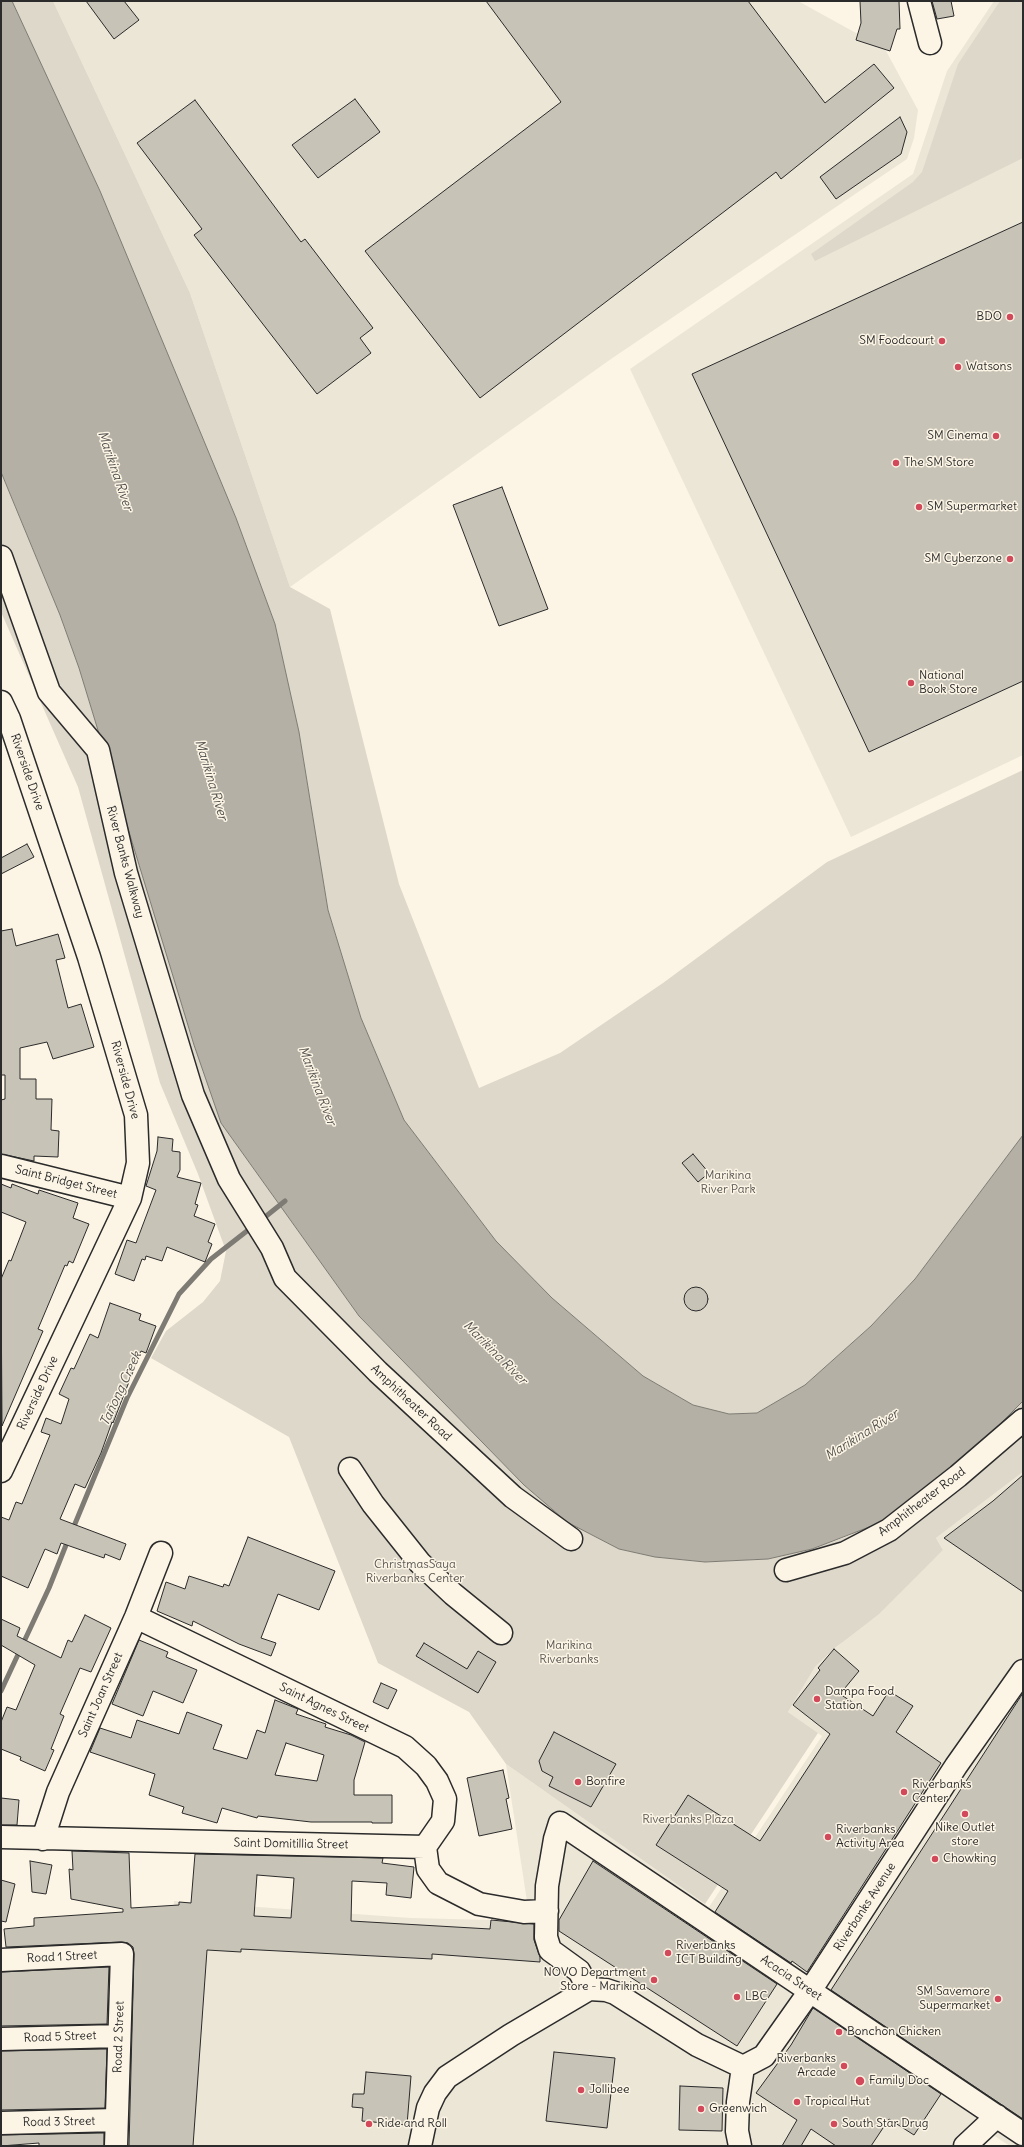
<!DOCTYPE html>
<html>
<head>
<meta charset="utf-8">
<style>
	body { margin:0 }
	#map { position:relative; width:1024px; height:2147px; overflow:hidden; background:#fcf5e5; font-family:Delius,sans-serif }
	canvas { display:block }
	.frame { position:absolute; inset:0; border:2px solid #2b2b2b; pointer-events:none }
</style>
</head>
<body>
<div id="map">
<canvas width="1024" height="2147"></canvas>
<div class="frame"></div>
</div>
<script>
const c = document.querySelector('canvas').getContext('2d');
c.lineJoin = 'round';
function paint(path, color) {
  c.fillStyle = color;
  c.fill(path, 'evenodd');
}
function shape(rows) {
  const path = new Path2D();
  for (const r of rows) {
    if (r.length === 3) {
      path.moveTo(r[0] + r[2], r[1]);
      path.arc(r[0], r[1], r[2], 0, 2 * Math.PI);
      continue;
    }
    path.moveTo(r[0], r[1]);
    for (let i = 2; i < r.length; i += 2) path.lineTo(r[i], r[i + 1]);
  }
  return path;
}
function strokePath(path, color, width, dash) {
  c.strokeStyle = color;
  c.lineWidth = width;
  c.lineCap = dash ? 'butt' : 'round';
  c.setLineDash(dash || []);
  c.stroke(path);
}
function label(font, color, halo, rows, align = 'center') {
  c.font = font + ' Delius,sans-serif';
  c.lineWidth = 3;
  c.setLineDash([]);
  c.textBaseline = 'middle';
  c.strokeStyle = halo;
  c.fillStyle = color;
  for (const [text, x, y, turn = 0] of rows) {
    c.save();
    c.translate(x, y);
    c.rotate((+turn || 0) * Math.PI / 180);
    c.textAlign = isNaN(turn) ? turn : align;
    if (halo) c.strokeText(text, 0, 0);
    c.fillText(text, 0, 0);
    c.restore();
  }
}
paint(shape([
	[53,1,798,1,885,49,918,110,914,138,907,159,611,359,290,587,190,293],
	[994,1,1023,1,1023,755,851,837,630,369,913,174,947,71],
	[1023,1472,1023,2146,1010,2146,993,2135,983,2146,163,2146,174,1901,411,1918,530,1921,506,1764,709,1907,822,1736,788,1712,815,1667,943,1550,936,1538]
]), '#ece6d7');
paint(shape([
	[12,1,53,1,190,293,290,587,330,609,399,884,479,1088,560,1053,663,983,827,862,1023,770,1023,1135,915,1279,871,1326,805,1385,757,1413,729,1414,693,1405,643,1376,552,1298,496,1241,404,1120,361,1018,328,910,299,732,275,624,236,518,100,191],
	[1000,1,1023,1,1023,158,815,261,811,254,913,182,922,172,958,64],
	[1,472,60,615,79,668,194,1045,221,1123,359,1316,524,1485,567,1522,619,1549,655,1557,705,1562,768,1559,812,1549,851,1535,977,1447,1023,1401,1023,1472,936,1538,943,1550,879,1614,835,1648,815,1667,788,1712,818,1733,705,1904,506,1764,469,1712,378,1663,289,1437,151,1358,166,1331,203,1302,220,1281,226,1251,198,1174,160,1083,78,787,1,612]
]), '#ded8ca');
const water = shape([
	[1,1,12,1,100,191,236,518,275,624,299,732,328,910,361,1018,404,1120,496,1241,552,1298,643,1376,693,1405,729,1414,757,1413,805,1385,871,1326,915,1279,1023,1135,1023,1401,977,1447,906,1507,877,1524,812,1549,768,1559,705,1562,655,1557,619,1549,567,1522,524,1485,359,1316,221,1123,194,1045,79,668,60,615,1,472,1,1]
]);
paint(water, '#b4b0a5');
strokePath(water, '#7d7b74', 1);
strokePath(shape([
	[260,1221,285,1201],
	[72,1531,127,1398,179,1294,211,1259,252,1227],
	[1,1691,49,1588,68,1540]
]), '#7d7b74', 5);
const building = shape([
	[86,1,124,1,139,20,114,39,86,1],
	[486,1,748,1,825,103,874,64,894,88,781,179,776,172,480,398,365,251,561,102,486,1],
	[860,1,899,1,900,29,897,29,890,51,856,40,861,23,860,1],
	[932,1,951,1,954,16,937,19,932,1],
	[355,99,380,132,318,178,292,145,355,99],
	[195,100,301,242,305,239,373,328,360,338,371,353,317,394,194,235,202,229,137,143,195,100],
	[900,117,907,132,901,154,836,199,820,177,900,117],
	[1023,222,1023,681,869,752,692,374,1023,222],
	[502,487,548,609,499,626,453,505,502,487],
	[27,844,34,857,1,874,1,858,27,844],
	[12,929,16,946,58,934,65,958,56,960,68,1008,81,1004,94,1047,53,1059,47,1042,20,1048,20,1079,36,1079,36,1099,52,1099,51,1130,59,1131,58,1157,34,1156,34,1161,1,1154,1,1100,5,1099,5,1075,1,1075,1,931,12,929],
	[158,1137,173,1139,172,1151,180,1152,180,1170,177,1177,201,1183,195,1204,198,1205,194,1216,215,1224,208,1242,212,1244,205,1262,167,1247,162,1261,146,1256,145,1260,142,1259,134,1281,115,1274,127,1240,136,1243,156,1190,146,1186,157,1151,158,1137],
	[693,1154,709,1173,698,1182,682,1163,693,1154],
	[1,1184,11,1188,12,1184,38,1194,39,1190,78,1203,73,1218,89,1224,73,1263,69,1261,67,1266,65,1265,38,1329,43,1331,2,1426,1,1279,9,1260,11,1261,26,1222,1,1212,1,1184],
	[696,1299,12],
	[110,1303,141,1314,139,1320,156,1326,146,1353,141,1351,113,1423,112,1422,101,1453,85,1488,75,1484,60,1519,126,1544,120,1560,105,1554,104,1558,61,1543,57,1554,45,1549,28,1588,1,1576,1,1517,9,1520,16,1502,22,1504,50,1435,41,1432,46,1418,61,1424,69,1399,59,1394,71,1368,74,1369,90,1334,98,1338,110,1303],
	[1023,1475,1023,1592,944,1538,993,1501,1023,1475],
	[248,1537,335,1571,319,1610,278,1594,261,1638,276,1643,271,1656,239,1644,193,1621,192,1626,157,1611,166,1582,185,1589,189,1576,223,1587,224,1584,229,1586,248,1537],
	[85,1615,111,1628,91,1672,80,1668,60,1714,64,1716,51,1749,54,1750,45,1771,20,1760,21,1757,1,1749,1,1722,7,1707,16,1710,35,1665,1,1645,1,1619,20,1628,17,1636,61,1658,68,1640,72,1642,85,1615],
	[139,1640,168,1652,166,1657,197,1670,183,1703,153,1691,143,1716,112,1704,139,1640],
	[424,1643,467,1669,478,1651,496,1662,478,1693,416,1656,424,1643],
	[834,1649,859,1671,840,1694,873,1716,889,1691,913,1706,896,1732,941,1763,807,1972,792,1961,791,1963,715,1912,728,1891,656,1845,688,1795,760,1841,830,1734,793,1705,820,1670,818,1668,834,1649],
	[381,1683,397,1690,388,1709,373,1702,381,1683],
	[1023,1693,1023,2119,831,1990,1023,1693],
	[275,1700,298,1709,296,1714,326,1724,325,1727,351,1735,365,1742,354,1780,354,1795,392,1795,392,1823,372,1823,372,1822,311,1822,258,1816,257,1818,222,1808,217,1823,182,1813,184,1807,149,1795,155,1774,90,1752,100,1728,131,1738,137,1720,179,1734,187,1712,222,1725,213,1749,247,1759,257,1730,265,1733,275,1700],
	[286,1743,324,1755,317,1781,275,1775,286,1743],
	[554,1732,616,1764,591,1807,549,1786,553,1777,542,1771,539,1761,554,1732],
	[503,1770,509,1798,506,1799,512,1829,479,1836,467,1778,503,1770],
	[1,1798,19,1800,17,1825,1,1825,1,1798],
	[72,1851,129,1853,131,1908,179,1905,179,1902,191,1903,195,1854,383,1858,382,1863,414,1867,411,1898,386,1895,387,1883,352,1881,351,1921,490,1929,491,1920,534,1924,534,1940,540,1957,540,1962,432,1954,432,1959,241,1949,241,1952,207,1950,193,2146,129,2146,134,1954,133,1947,128,1943,121,1942,6,1947,4,1929,34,1926,34,1918,123,1912,123,1909,71,1899,69,1869,73,1870,72,1851],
	[257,1875,294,1878,291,1918,254,1916,257,1875],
	[30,1861,52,1865,46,1894,32,1892,30,1861],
	[593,1861,777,1984,737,2046,559,1931,559,1920,593,1861],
	[1,1880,15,1884,6,1922,1,1921,1,1880],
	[109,1967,107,2024,1,2026,1,1972,109,1967],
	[813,2008,941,2094,914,2135,889,2119,871,2146,836,2146,811,2129,801,2146,782,2146,797,2120,756,2093,791,2045,813,2008],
	[107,2049,105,2108,1,2110,1,2051,107,2049],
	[554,2052,615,2058,607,2128,546,2121,554,2052],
	[366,2072,411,2076,407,2125,362,2121,363,2108,352,2107,353,2094,364,2094,366,2072],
	[680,2086,723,2088,722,2131,679,2130,680,2086],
	[104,2133,104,2146,39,2146,39,2143,1,2146,1,2135,104,2133]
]);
paint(building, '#c8c3b7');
strokePath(building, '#2b2b2b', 1);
const minor = shape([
	[919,1,930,43],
	[1,557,49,692,98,750,126,873,193,1095,229,1179,272,1248,285,1278,378,1372,513,1497,571,1539],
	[1,702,9,719,89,957,136,1115,138,1163,130,1198,1,1471],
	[1,1166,130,1198],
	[350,1469,373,1504,420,1563,453,1594,501,1633],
	[786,1570,845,1553,889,1530,958,1476,1023,1420],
	[136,1617,405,1747,426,1766,437,1781,445,1799,443,1821,425,1847],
	[1,1837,425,1847],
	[43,1839,58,1792,136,1617,161,1553],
	[425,1847,428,1869,438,1883,479,1904,524,1912,547,1911],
	[1,1960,122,1954,116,2146],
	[589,1989,579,1971,550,1950,546,1937,547,1886,555,1839,560,1823,1023,2134],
	[1,2039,119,2036],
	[743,2067,764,2056,810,1991,956,1766,1023,1671],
	[1,2123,116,2120],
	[420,2146,428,2108,435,2093,447,2077,511,2035,589,1989,606,1990,615,1993,697,2045,743,2067],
	[740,2146,737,2131,738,2102,743,2067],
	[965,2146,997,2116]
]);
strokePath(minor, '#2b2b2b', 25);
strokePath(minor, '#fcf5e5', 22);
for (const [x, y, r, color] of [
	[1010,317,4,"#d1495b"],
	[942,341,4,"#d1495b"],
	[958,367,4,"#d1495b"],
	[996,436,4,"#d1495b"],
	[896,463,4,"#d1495b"],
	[919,507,4,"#d1495b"],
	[1010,559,4,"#d1495b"],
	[911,683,4,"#d1495b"],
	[817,1699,4,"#d1495b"],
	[578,1782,4,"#d1495b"],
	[904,1792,4,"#d1495b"],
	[965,1814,4,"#d1495b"],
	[828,1837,4,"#d1495b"],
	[935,1859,4,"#d1495b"],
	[668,1953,4,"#d1495b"],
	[654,1980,4,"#d1495b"],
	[737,1997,4,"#d1495b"],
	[998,1999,4,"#d1495b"],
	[839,2032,4,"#d1495b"],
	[844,2066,4,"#d1495b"],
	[860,2081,5,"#d1495b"],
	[581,2090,4,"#d1495b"],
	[797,2102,4,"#d1495b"],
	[701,2109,4,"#d1495b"],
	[369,2124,4,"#d1495b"],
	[834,2124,4,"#d1495b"]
]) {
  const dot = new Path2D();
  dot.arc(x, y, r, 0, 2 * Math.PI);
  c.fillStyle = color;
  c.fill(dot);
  strokePath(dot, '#fcf5e5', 1.5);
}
label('12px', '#2b2b2b', '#fcf5e5', [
	["BDO",1002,317,"right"],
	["SM Foodcourt",934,341,"right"],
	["Watsons",966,367],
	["SM Cinema",988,436,"right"],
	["The SM Store",904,463],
	["SM Supermarket",927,507],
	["SM Cyberzone",1002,559,"right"],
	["National",919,676],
	["Book Store",919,690],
	["Dampa Food",825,1692],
	["Station",825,1706],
	["Bonfire",586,1782],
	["Riverbanks",912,1785],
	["Center",912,1799],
	["Nike Outlet",965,1828,"center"],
	["store",965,1842,"center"],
	["Riverbanks",836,1830],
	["Activity Area",836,1844],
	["Chowking",943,1859],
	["Riverbanks",676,1946],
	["ICT Building",676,1960],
	["NOVO Department",646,1973,"right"],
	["Store - Marikina",646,1987,"right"],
	["SM Savemore",990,1992,"right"],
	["Supermarket",990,2006,"right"],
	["LBC",745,1997],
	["Bonchon Chicken",847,2032],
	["Riverbanks",836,2059,"right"],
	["Arcade",836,2073,"right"],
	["Family Doc",869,2081],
	["Jollibee",589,2090],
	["Tropical Hut",805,2102],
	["Greenwich",709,2109],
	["Ride and Roll",377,2124],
	["South Star Drug",842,2124]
], 'left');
label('12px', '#2b2b2b', '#fcf5e5', [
	["Riverside Drive",27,772,71],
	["River Banks Walkway",125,862,75],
	["Riverside Drive",125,1080,75],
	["Saint Bridget Street",66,1182,14],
	["Riverside Drive",38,1393,-65],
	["Amphitheater Road",411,1403,43],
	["Amphitheater Road",922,1502,-37],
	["Saint Joan Street",101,1695,-66],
	["Saint Agnes Street",324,1708,26],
	["Saint Domitillia Street",291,1844,1],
	["Riverbanks Avenue",865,1907,-57],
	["Road 1 Street",62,1957,-3],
	["Acacia Street",791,1978,34],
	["Road 5 Street",60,2037,-2],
	["Road 2 Street",119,2037,-88],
	["Road 3 Street",59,2122,-1]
]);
label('12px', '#585653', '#fcf5e5', [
	["Marikina",728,1176],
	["River Park",728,1190],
	["ChristmasSaya",415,1565],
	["Riverbanks Center",415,1579],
	["Marikina",569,1646],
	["Riverbanks",569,1660],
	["Riverbanks Plaza",688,1820]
]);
label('italic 13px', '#545350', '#fcf5e5', [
	["Marikina River",115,471,71],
	["Marikina River",211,780,73],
	["Marikina River",317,1086,69],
	["Marikina River",495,1353,45],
	["Tañong Creek",121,1389,-65],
	["Marikina River",862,1435,-32]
]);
</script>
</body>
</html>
